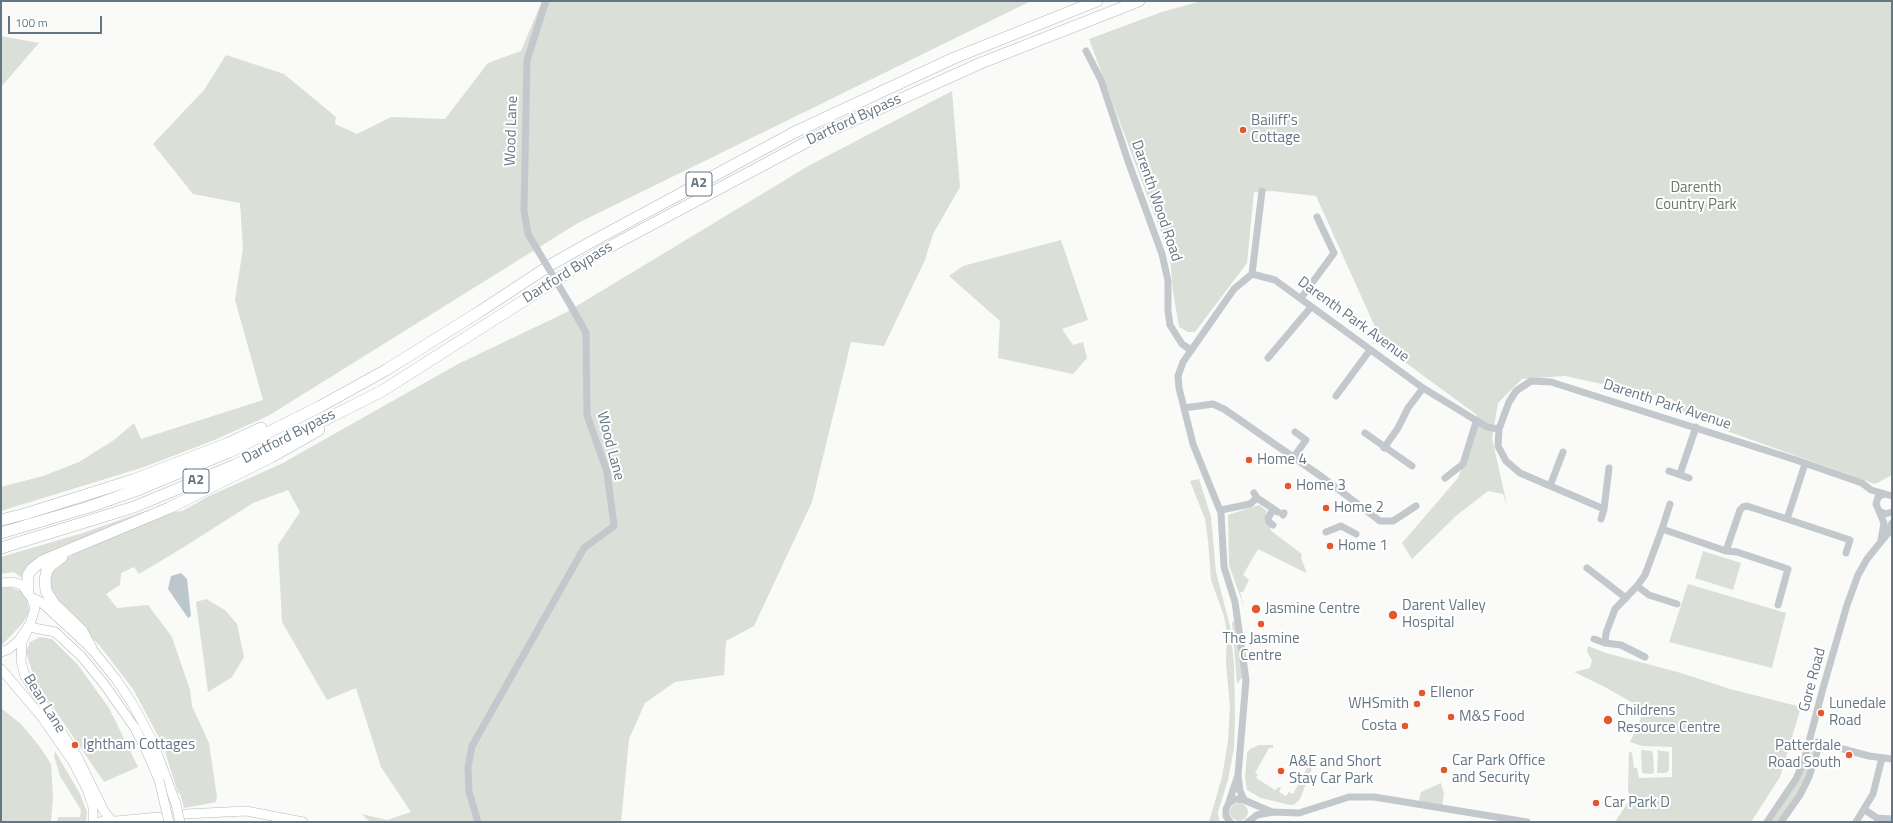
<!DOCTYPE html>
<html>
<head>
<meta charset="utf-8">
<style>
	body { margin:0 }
	#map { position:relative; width:1893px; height:823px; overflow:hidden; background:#fafaf8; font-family:"Titillium Web",sans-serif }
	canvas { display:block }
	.frame { position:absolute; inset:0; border:2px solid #657683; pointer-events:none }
	.scale { position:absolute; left:8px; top:16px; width:94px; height:18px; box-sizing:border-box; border:2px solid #657683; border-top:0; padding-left:5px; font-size:12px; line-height:14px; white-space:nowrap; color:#657683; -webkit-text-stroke:3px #fff; paint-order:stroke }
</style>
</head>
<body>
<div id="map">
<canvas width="1893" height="823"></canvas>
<div class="frame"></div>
<div class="scale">100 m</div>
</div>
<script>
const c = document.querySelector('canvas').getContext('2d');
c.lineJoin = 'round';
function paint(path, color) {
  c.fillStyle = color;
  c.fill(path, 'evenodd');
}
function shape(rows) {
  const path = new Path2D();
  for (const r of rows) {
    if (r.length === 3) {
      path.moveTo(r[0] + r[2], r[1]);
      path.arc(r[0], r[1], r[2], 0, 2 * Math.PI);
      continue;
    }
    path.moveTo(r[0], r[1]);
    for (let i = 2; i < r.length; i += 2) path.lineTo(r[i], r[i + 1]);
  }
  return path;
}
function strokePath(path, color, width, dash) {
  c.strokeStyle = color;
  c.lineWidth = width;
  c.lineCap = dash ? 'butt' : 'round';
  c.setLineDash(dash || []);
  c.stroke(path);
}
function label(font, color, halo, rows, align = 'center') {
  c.font = font + ' "Titillium Web",sans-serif';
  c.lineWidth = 4;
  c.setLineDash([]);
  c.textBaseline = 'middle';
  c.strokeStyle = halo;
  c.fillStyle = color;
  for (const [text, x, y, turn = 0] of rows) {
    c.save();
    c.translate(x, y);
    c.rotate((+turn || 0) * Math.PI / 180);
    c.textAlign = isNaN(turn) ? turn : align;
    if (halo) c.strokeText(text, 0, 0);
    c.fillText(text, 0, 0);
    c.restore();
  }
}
paint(shape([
	[542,1,1031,1,578,223,268,416,212,441,144,467,1,511,1,487,43,476,79,462,114,440,134,423,141,439,263,400,235,300,243,248,240,203,193,194,153,144,204,90,226,55,284,74,336,117,335,124,357,134,391,117,445,119,488,63,521,51],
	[1201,1,1892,1,1892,475,1875,484,1724,430,1725,425,1677,410,1672,399,1565,376,1522,379,1498,403,1492,438,1507,505,1503,494,1488,491,1457,515,1412,559,1402,543,1458,478,1475,432,1477,415,1368,335,1375,327,1316,196,1272,191,1254,192,1247,263,1195,332,1188,332,1179,327,1173,292,1170,257,1089,39,1162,12],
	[1,36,39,43,1,87],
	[952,91,960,187,933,234,925,260,884,346,851,342,812,502,754,626,726,641,724,675,675,682,645,703,629,739,621,822,370,822,362,814,387,820,411,812,381,767,356,688,327,700,282,622,278,545,300,512,288,490,253,503,184,547,139,574,134,567,121,573,120,585,106,594,117,608,148,605,172,637,190,690,192,706,209,743,217,797,216,802,184,808,180,793,178,793,163,745,133,689,100,646,67,613,50,591,50,574,59,563,76,553,172,512,182,511,195,504,207,497,281,464,458,364,565,313,810,165],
	[1061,240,1088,320,1062,329,1073,345,1083,342,1087,358,1073,374,998,358,1000,321,949,276,963,266],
	[1199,479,1211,517,1216,572,1230,626,1234,664,1235,719,1234,748,1228,780,1218,812,1219,820,1217,822,1209,822,1222,777,1228,741,1230,707,1226,663,1227,632,1224,616,1211,580,1208,541,1205,519,1190,481],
	[1259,505,1267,511,1266,516,1271,527,1270,530,1302,554,1301,558,1306,571,1306,573,1258,549,1243,575,1249,580,1243,592,1240,592,1244,607,1229,565,1228,515],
	[151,509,152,510,22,578,14,572,1,574,1,557,83,533],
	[1703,551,1741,563,1733,590,1695,578],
	[1688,584,1786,613,1772,668,1669,642],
	[10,587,23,592,27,598,29,611,23,623,1,646,1,588],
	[206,599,225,610,237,624,244,657,232,677,208,692,196,602],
	[1236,621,1243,676,1237,684,1232,622],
	[40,637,52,639,78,665,109,708,138,767,104,782,35,681,26,652,30,642],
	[1588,646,1606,653,1681,673,1730,689,1801,707,1780,777,1751,822,1615,822,1630,799,1628,789,1629,751,1632,753,1634,768,1637,768,1639,778,1672,777,1672,747,1642,746,1630,742,1641,718,1641,711,1638,706,1603,686,1574,672,1590,668,1592,660,1587,652],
	[1,708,21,724,40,747,51,764,53,798,51,822,1,822],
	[1259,745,1273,745,1273,748,1269,748,1264,757,1255,773,1258,774,1256,778,1275,790,1279,787,1281,788,1279,792,1286,796,1289,792,1293,794,1308,766,1312,769,1300,799,1295,804,1290,805,1261,798,1247,790,1245,778,1247,753,1250,749],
	[1813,748,1815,748,1805,782,1778,822,1771,822,1794,788],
	[1641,750,1652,751,1653,754,1654,773,1651,774,1642,773],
	[1657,750,1669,752,1669,770,1666,773,1657,773,1658,753],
	[55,751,80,794,87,812,86,822,57,822,58,817,80,817,81,810,60,776,54,756],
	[1441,783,1444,794,1442,806,1419,801,1421,792],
	[1239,812,9]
]), '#dadfd7');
paint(shape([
	[181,573,187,579,191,616,188,618,168,589,171,576]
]), '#bbc7cb');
const major = shape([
	[1,583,13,582,22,585,32,599,35,608,30,624,19,640,9,649,1,652],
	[31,597,41,602,91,648,116,679,132,703,153,742,176,804],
	[29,627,22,642,21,661,25,676,77,756,104,811,111,820],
	[29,627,55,632,81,656,104,684,135,728,147,752,159,780],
	[1,669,41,716,73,762,87,789,93,807,93,822],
	[185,814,246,811,303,822],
	[116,821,158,817,162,818,160,822],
	[100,822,106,820,116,821]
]);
const highway = shape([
	[1,520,25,514,133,480,229,443,261,428],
	[1,533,89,507,140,489,229,452,321,406,386,370,479,312,552,264,591,242,795,132,954,58,1097,1],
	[1,548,134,507,235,465,382,391,600,252,814,138,981,63,1139,1],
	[62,557,51,565,47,570,45,580,46,591,54,604,82,631,91,648],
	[28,592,28,575,32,569,42,561,169,508,271,457,319,430]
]);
strokePath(major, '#b5babe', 10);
strokePath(highway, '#b4b9bd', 12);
strokePath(shape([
	[1086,51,1101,80,1128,161,1162,254,1168,281,1168,311,1170,325,1182,344,1191,350],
	[537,249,528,234,524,210,527,60,546,1],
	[1252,274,1262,191],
	[1301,298,1334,253,1317,217],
	[1268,358,1311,307],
	[1336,396,1370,350],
	[1184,408,1213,404,1224,409,1322,477,1380,521,1393,521,1416,506],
	[1499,429,1498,446,1506,461,1520,473,1604,509],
	[1365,433,1412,466],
	[1384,448,1398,428,1408,408,1423,388],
	[1293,458,1306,440,1295,432],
	[1669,471,1689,478],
	[1680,474,1696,427],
	[1445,478,1463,464,1476,422],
	[1550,486,1563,452],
	[1257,498,1278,512],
	[1221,510,1250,504,1257,498,1254,493],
	[1273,510,1268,518,1269,522,1273,525],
	[1879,511,1885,514,1892,512],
	[1283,515,1284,513],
	[1601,519,1604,509,1609,468],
	[1787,519,1850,540,1846,553],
	[1662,529,1670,504],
	[1326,532,1341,526,1356,534],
	[1881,540,1884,523,1876,504,1878,497,1884,494],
	[1726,551,1737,552,1788,569,1778,605],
	[1587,568,1626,598],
	[1637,586,1649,595,1677,604],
	[1594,639,1605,643],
	[1645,657,1621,645,1605,643,1606,633,1615,609,1637,586,1645,575,1662,529,1726,551,1740,510,1743,507,1747,506,1787,519,1805,464],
	[1817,742,1869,756,1892,759],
	[1238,775,1240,791,1244,800],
	[1228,805,1238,775,1246,680,1235,602,1224,567,1221,513,1193,444,1179,388,1178,376,1183,362,1234,289,1252,274,1275,280,1423,388,1487,427,1499,429,1509,402,1516,391,1531,381,1551,382,1793,459,1862,483,1871,490,1892,496],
	[1865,810,1877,818,1892,819],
	[478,822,469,792,468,767,472,746,584,548,614,526,607,472,587,415,586,333,571,306],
	[1230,822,1226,816,1226,809,1229,803,1235,799,1244,800,1272,812],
	[1248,822,1257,815,1273,812,1299,813,1349,797,1374,797,1527,822],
	[1767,822,1796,779,1804,761,1823,688,1847,605,1858,575,1867,559,1888,533,1892,523],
	[1781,822,1800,795,1809,777,1820,743],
	[1856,822,1873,794,1882,758]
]), '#c3c8cc', 7);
strokePath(major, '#fff', 9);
strokePath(highway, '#fff', 11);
const majorBridge = shape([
	[159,780,169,822],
	[176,804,180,822]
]);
strokePath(majorBridge, '#b5babe', 10, []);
strokePath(shape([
	[537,249,571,306]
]), '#c3c8cc', 7);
strokePath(majorBridge, '#fff', 9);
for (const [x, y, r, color] of [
	[1243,130,4,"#e4572e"],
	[1249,460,4,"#e4572e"],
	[1288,486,4,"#e4572e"],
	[1326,508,4,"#e4572e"],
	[1330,546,4,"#e4572e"],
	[1256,609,5,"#e4572e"],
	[1393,615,5,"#e4572e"],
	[1261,624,4,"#e4572e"],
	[1422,693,4,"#e4572e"],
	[1417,704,4,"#e4572e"],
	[1821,713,4,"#e4572e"],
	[1451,717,4,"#e4572e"],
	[1608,720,5,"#e4572e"],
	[1405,726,4,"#e4572e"],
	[75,745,4,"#e4572e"],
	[1849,755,4,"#e4572e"],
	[1444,770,4,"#e4572e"],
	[1281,771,4,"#e4572e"],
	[1596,803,4,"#e4572e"]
]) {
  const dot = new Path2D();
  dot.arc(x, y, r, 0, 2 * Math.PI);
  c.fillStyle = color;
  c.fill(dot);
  strokePath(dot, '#fff', 1.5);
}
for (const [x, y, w] of [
	[699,184,26],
	[196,481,26]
]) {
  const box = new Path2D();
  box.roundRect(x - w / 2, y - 12, w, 24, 3);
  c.fillStyle = '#fff';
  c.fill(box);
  strokePath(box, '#657683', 1);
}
label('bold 14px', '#657683', null, [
	["A2",699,184],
	["A2",196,481]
]);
label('15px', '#657683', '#fff', [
	["Dartford Bypass",854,120,-25],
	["Wood Lane",512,131,-88],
	["Darenth Wood Road",1156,201,71],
	["Dartford Bypass",568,273,-32],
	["Darenth Park Avenue",1353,320,36],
	["Darenth Park Avenue",1667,405,18],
	["Dartford Bypass",289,437,-27],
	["Wood Lane",610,446,75],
	["Gore Road",1813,680,-75],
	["Bean Lane",44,704,58]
]);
label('15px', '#657683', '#fff', [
	["Bailiff's",1251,121],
	["Cottage",1251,138],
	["Home 4",1257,460],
	["Home 3",1296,486],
	["Home 2",1334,508],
	["Home 1",1338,546],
	["Darent Valley",1402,606],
	["Hospital",1402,623],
	["Jasmine Centre",1265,609],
	["The Jasmine",1261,639,"center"],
	["Centre",1261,656,"center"],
	["Ellenor",1430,693],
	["WHSmith",1409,704,"right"],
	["Lunedale",1829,704],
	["Road",1829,721],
	["Childrens",1617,711],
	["Resource Centre",1617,728],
	["M&S Food",1459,717],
	["Costa",1397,726,"right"],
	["Ightham Cottages",83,745],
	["Patterdale",1841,746,"right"],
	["Road South",1841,763,"right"],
	["Car Park Office",1452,761],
	["and Security",1452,778],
	["A&E and Short",1289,762],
	["Stay Car Park",1289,779],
	["Car Park D",1604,803]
], 'left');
label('15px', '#687a64', '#fff', [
	["Darenth",1696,188],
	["Country Park",1696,205]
]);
</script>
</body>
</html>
